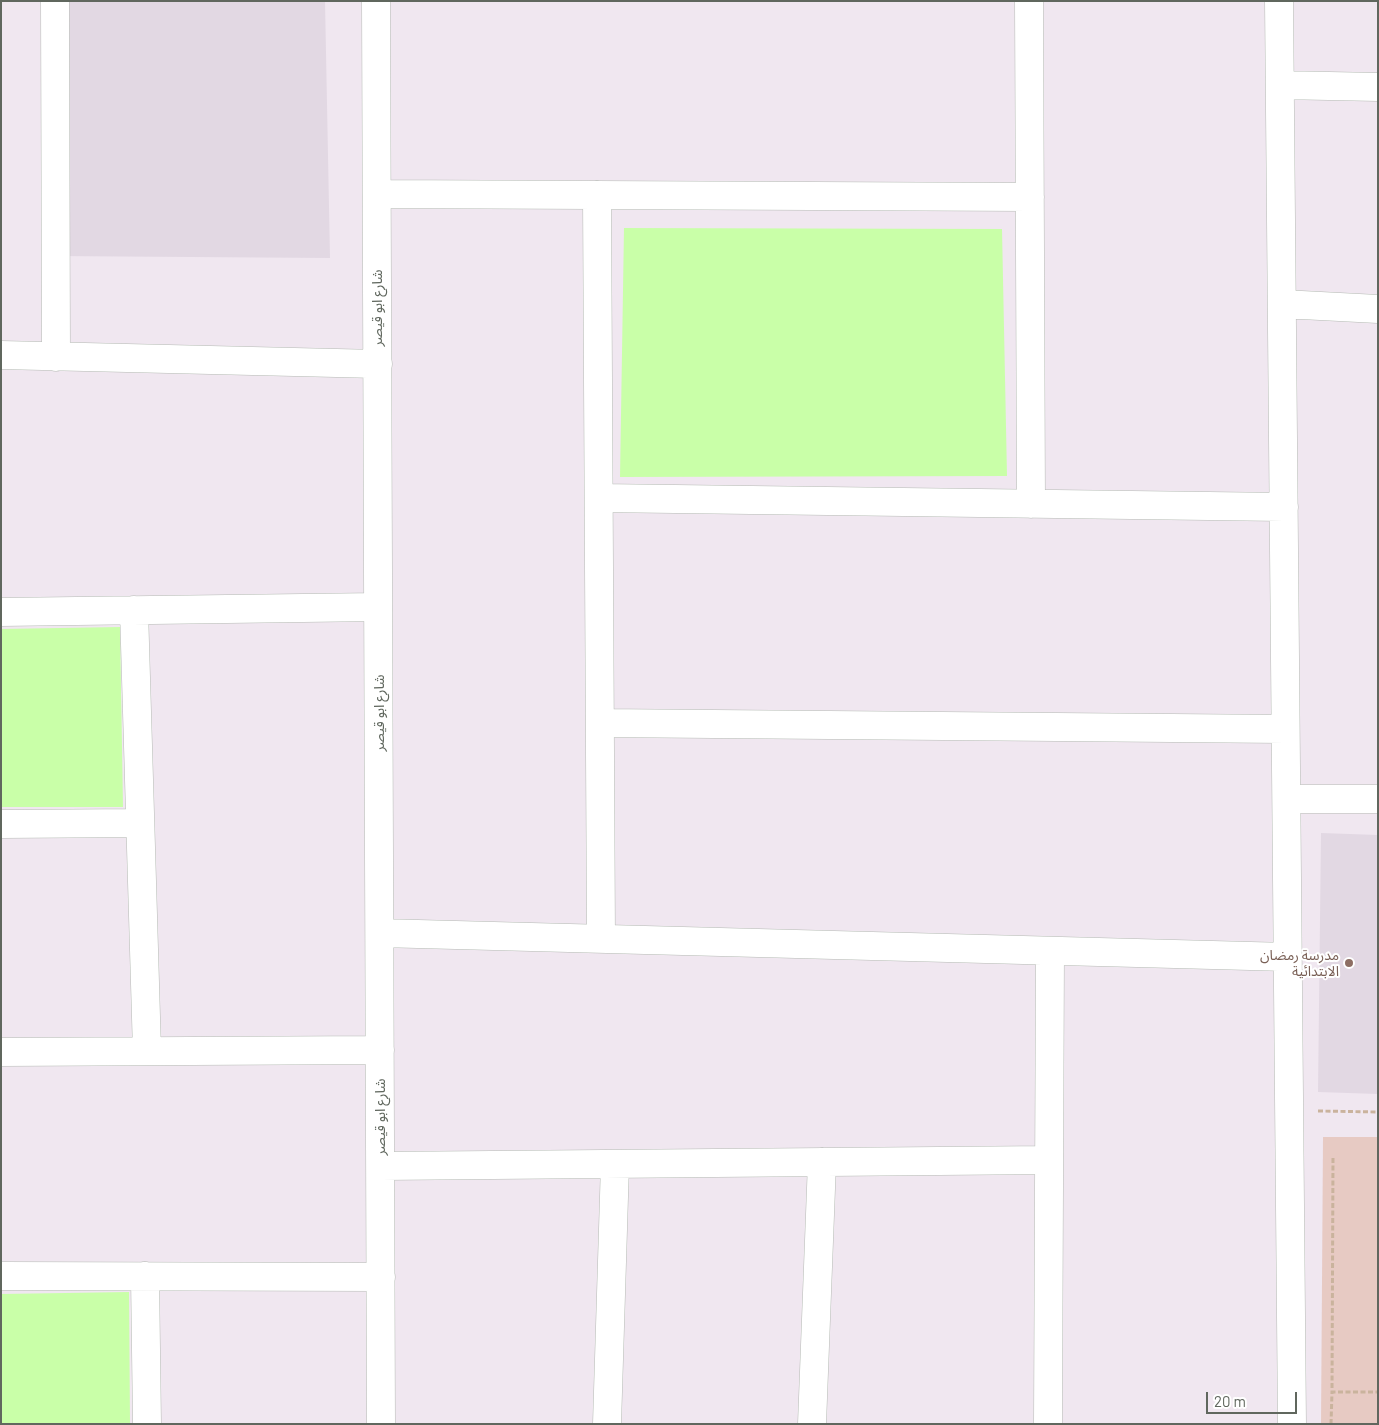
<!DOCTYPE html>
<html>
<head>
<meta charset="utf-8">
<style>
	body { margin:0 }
	#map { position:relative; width:1379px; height:1425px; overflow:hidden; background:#f0e7f0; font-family:Barlow,sans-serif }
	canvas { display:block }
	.frame { position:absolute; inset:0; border:2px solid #60675e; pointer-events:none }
	.scale { position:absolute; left:1206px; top:1392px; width:91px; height:22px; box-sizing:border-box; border:2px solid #60675e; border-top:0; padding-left:6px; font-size:15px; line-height:18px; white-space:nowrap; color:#60675e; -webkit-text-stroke:4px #fff; paint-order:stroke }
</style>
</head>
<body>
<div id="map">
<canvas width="1379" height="1425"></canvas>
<div class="frame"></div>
<div class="scale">20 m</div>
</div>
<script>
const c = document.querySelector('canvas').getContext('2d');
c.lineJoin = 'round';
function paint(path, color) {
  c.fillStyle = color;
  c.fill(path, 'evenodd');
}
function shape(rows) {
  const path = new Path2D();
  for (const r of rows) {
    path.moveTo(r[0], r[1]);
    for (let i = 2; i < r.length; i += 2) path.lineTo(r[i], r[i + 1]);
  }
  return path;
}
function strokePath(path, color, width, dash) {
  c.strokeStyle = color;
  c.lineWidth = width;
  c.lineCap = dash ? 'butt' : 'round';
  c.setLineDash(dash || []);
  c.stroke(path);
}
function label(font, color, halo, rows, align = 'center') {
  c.font = font + ' Barlow,"Noto Sans Arabic",sans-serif';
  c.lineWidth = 4;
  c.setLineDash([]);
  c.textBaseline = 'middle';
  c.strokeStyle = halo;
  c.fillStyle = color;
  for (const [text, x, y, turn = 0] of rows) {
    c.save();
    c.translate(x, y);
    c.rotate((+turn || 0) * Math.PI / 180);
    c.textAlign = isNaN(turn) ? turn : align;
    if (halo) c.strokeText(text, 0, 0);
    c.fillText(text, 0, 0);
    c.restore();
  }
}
paint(shape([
	[51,1,325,1,330,258,52,256],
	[1321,833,1378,835,1378,1094,1318,1092]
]), '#e2d8e3');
paint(shape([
	[1323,1137,1378,1137,1378,1424,1321,1424]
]), '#e7cac3');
paint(shape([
	[624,228,1002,229,1007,476,620,477],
	[120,627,123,807,1,807,1,629],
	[129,1292,130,1424,1,1424,1,1294]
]), '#c9ffa8');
const street = shape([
	[55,1,56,357],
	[376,1,381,1424],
	[1029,1,1031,504],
	[1279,1,1292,1424],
	[1280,85,1378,87],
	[377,194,1030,197],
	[597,195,601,939],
	[1282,304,1378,309],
	[1,355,378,364],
	[599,498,1284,507],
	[134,610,147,1051],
	[1,612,378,607],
	[600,723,1285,729],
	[1287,799,1378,799],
	[1,824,140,823],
	[380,933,1288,957],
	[1,1052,380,1050],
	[381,1166,1049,1160],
	[1,1276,381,1277],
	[145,1276,147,1424],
	[607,1424,615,1164],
	[812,1424,822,1162],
	[1048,1424,1050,951]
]);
strokePath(street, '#b5bbb4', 29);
strokePath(shape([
	[1318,1111,1378,1112],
	[1333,1158,1332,1392,1378,1392],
	[1331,1424,1332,1392]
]), '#cab39d', 3, [5, 2.5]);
strokePath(street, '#fff', 28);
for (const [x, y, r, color] of [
	[1349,963,5,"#8d6e63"]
]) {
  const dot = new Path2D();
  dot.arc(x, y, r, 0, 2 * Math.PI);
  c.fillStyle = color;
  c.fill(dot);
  strokePath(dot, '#fff', 2);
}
label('14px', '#60675e', '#fff', [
	["شارع ابو قيصر",377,308,-90],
	["شارع ابو قيصر",379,713,-90],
	["شارع ابو قيصر",380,1117,-90]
]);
label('14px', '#785e54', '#fff', [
	["مدرسة رمضان",1339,955],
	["الابتدائية",1339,971]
], 'right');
</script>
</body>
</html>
